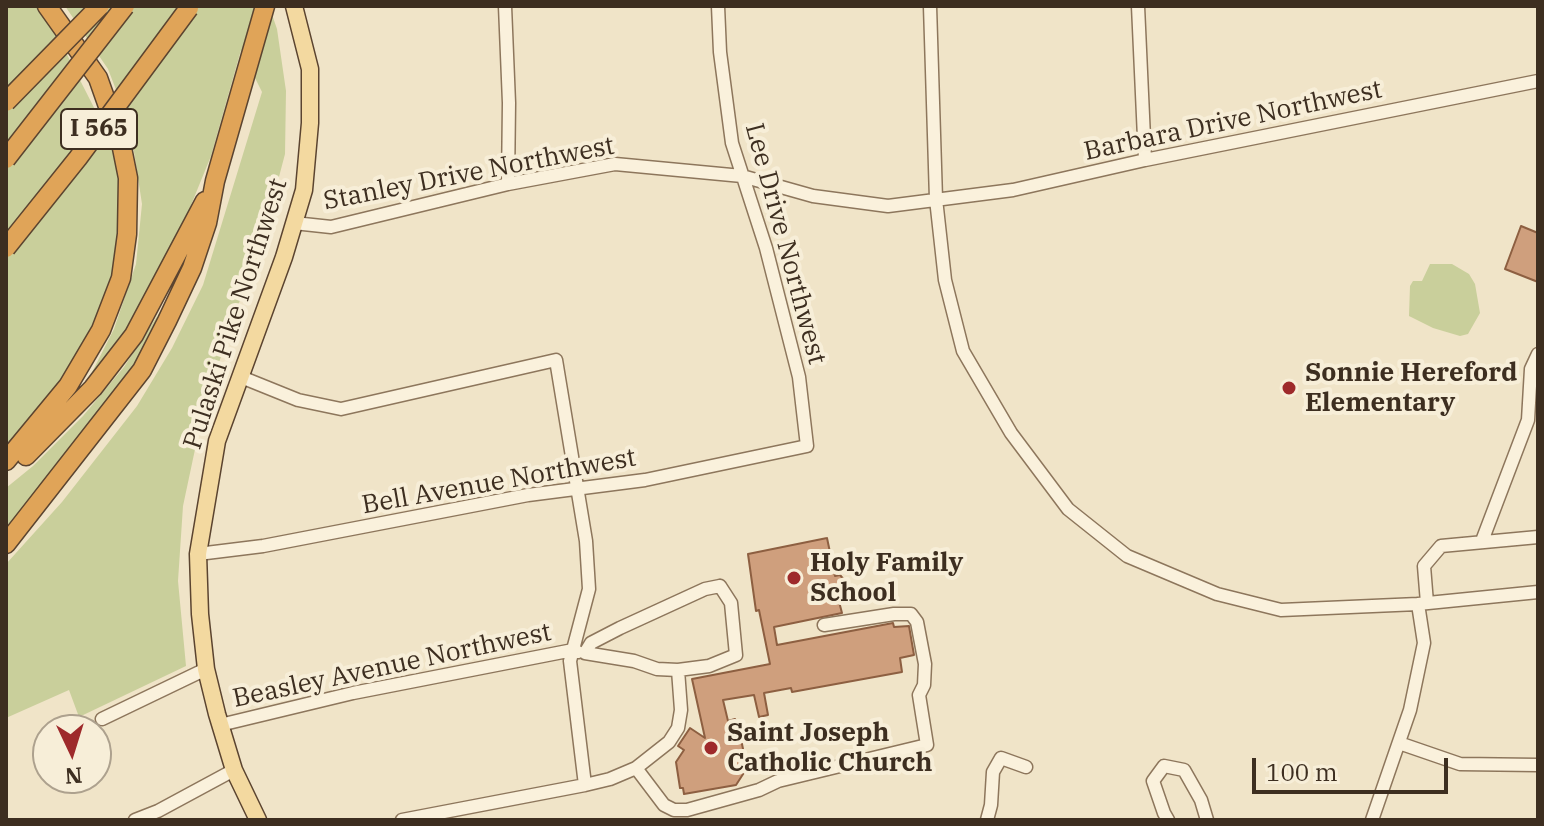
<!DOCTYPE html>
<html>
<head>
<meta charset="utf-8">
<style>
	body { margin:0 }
	#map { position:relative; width:1544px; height:826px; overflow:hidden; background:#f0e4c8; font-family:"IBM Plex Serif",serif }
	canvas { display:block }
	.frame { position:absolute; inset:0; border:8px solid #3d2e20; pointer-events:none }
	.north { position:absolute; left:32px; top:714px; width:80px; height:80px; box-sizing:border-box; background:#f7eed8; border:2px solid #ada18e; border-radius:50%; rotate:176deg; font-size:22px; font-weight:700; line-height:32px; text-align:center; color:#3d2e20 }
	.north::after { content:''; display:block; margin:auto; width:28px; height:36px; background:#9e2a2b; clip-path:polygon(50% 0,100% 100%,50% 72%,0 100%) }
	.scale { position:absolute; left:1252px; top:758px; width:196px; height:36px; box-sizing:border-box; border:4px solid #3d2e20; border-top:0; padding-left:10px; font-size:24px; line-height:28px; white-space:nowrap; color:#3d2e20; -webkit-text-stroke:6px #f7eed8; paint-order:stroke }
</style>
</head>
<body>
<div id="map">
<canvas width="1544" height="826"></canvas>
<div class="frame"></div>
<div class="north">N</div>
<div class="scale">100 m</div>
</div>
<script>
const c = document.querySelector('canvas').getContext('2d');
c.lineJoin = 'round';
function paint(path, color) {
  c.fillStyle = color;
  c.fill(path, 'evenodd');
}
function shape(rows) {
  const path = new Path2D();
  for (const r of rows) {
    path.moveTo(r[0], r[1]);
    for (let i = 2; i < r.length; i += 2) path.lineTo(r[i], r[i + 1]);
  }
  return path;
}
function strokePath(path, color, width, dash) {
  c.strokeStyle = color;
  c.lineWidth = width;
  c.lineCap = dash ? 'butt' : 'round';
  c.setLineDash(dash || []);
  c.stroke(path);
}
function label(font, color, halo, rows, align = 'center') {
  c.font = font + ' "IBM Plex Serif",serif';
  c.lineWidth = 8;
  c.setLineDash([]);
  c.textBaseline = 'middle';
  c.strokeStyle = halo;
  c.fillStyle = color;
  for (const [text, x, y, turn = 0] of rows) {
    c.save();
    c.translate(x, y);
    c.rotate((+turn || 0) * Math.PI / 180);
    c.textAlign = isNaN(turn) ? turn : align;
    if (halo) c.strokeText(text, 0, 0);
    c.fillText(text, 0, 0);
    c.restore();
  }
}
paint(shape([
	[6,6,36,6,51,23,114,147,120,183,120,234,112,277,100,317,53,397,6,446],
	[65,6,269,6,277,29,286,91,285,154,270,211,204,407,183,506,178,581,186,666,79,717,69,690,6,718,6,564,62,502,137,406,172,348,203,285,262,92,241,50,211,156,147,313,88,380,114,329,136,264,142,204,130,126,108,69],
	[1430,264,1452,264,1469,274,1475,284,1480,313,1468,334,1460,336,1433,328,1409,316,1410,286,1413,281,1422,281],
	[180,281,131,373,6,531,6,488,33,466,83,416,124,367]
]), '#c9cf9b');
const building = shape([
	[1521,226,1538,233,1538,282,1505,269,1521,226],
	[827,538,835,576,840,575,845,581,843,587,837,588,837,594,842,613,774,627,777,645,893,623,894,627,909,626,914,655,900,658,902,672,792,692,791,688,764,693,768,715,759,717,754,695,723,700,728,721,735,719,738,725,747,768,736,785,684,794,683,788,680,788,676,762,684,750,678,746,690,728,705,738,692,679,770,664,759,610,756,611,748,554,827,538]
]);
paint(building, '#cf9f7d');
strokePath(building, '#8d5f41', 2);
const minor = shape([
	[505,6,509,103,508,184],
	[930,6,936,199,945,280,963,351,1011,433,1068,509,1127,556,1217,594,1281,610,1418,604,1538,592],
	[1138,6,1145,160],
	[294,223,331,227,508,184,615,164,742,176,813,196,888,206,1013,190,1145,160,1538,81],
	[241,377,298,400,341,409,556,360,586,541,589,589,570,661,585,785],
	[1482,541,1528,420,1531,369,1538,354],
	[198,554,263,546,528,495,645,480,807,446,799,377,766,248,732,143,720,52,718,6],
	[720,586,731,603,736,655,709,666,678,670,657,669,634,661,585,653,591,643,620,628,705,589,720,586],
	[1427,603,1424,566,1441,546,1538,537],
	[102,719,206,669],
	[220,725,353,693,573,650,578,652],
	[1399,743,1460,764,1538,765],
	[636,768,664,805,674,810,687,810,759,790,778,781,927,745,919,695,924,685,925,664,917,622,911,614,894,614,824,625],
	[135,820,158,811,234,770],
	[402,820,585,785,610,779,636,768,669,742,678,728,681,710,678,670],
	[987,820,991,805,993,772,1001,758,1026,767],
	[1168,820,1164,813,1153,781,1164,766,1184,770,1201,800,1207,820],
	[1372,820,1410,710,1424,643,1418,604]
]);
const major = shape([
	[258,820,234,770,217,714,206,669,200,614,198,554,217,441,284,257,304,190,310,123,310,69,294,6]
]);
const highway = shape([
	[26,456,93,388,134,335,205,201],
	[6,461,68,386,101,330,121,278,127,234,128,178,121,143,98,78,47,6],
	[6,544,142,370,167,321,192,268,207,223,215,181,265,6]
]);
strokePath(minor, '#8d765c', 15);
strokePath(major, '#5b4430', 19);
strokePath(highway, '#5b4430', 21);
strokePath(minor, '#faf1dc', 12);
strokePath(major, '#f3d9a0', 16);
strokePath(highway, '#e0a458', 18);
const highwayBridge = shape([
	[6,102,100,6],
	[6,159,125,6],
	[6,248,78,158,189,8]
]);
strokePath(highwayBridge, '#5b4430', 21, []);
strokePath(highwayBridge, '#e0a458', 18);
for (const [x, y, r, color] of [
	[1289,388,8,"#9e2a2b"],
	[794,578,8,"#9e2a2b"],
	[711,748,8,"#9e2a2b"]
]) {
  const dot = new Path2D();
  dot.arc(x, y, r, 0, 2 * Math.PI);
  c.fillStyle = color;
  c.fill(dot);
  strokePath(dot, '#f7eed8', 3);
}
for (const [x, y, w] of [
	[99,129,76]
]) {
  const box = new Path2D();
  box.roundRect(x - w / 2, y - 20, w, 40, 6);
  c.fillStyle = '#f7eed8';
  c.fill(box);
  strokePath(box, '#3d2e20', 2);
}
label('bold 24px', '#3d2e20', null, [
	["I 565",99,129]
]);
label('26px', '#3d2e20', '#f7eed8', [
	["Barbara Drive Northwest",1233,121,-12],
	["Stanley Drive Northwest",469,174,-11],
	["Lee Drive Northwest",785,244,75],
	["Pulaski Pike Northwest",236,314,-72],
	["Bell Avenue Northwest",499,482,-10],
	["Beasley Avenue Northwest",392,666,-12]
]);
label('bold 26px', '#3d2e20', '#f7eed8', [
	["Sonnie Hereford",1305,373],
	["Elementary",1305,403],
	["Holy Family",810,563],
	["School",810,593],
	["Saint Joseph",727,733],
	["Catholic Church",727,763]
], 'left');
</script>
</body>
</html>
